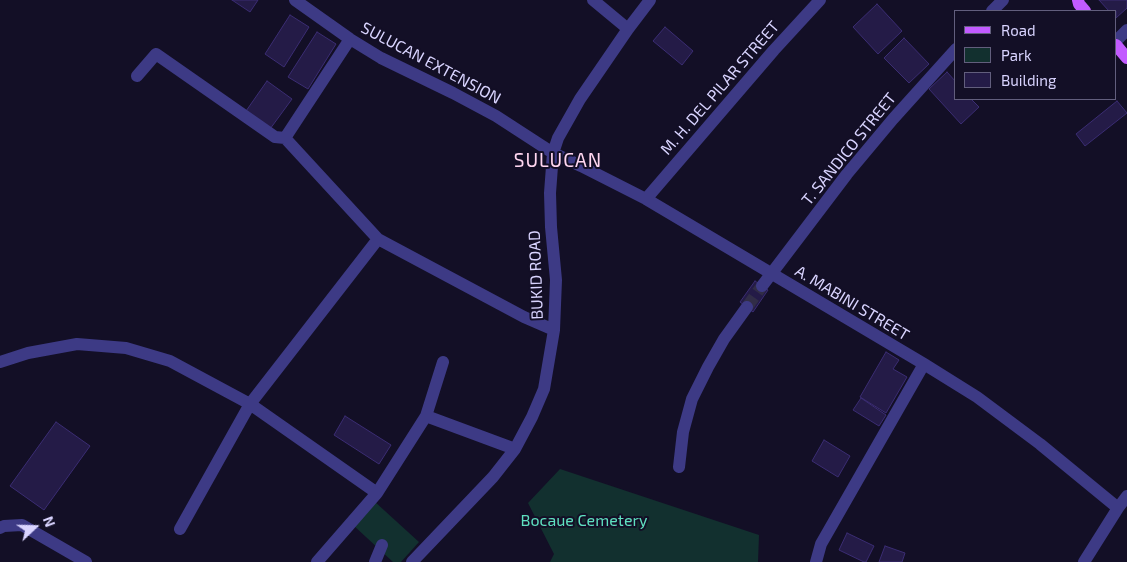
<!DOCTYPE html>
<html>
<head>
<meta charset="utf-8">
<style>
	body { margin:0 }
	#map { position:relative; width:1127px; height:562px; overflow:hidden; background:#130f26; font-family:"Exo 2",sans-serif }
	canvas { display:block }
	.legend { position:absolute; left:954px; top:10px; width:162px; height:90px; box-sizing:border-box; background:#130f26; border:1px solid #625e7d; margin:0; padding:6px 9px; list-style:none; font-size:15px; color:#d9d4ff }
	.legend li { display:flex; align-items:center; gap:10px; height:25px }
	.legend b { width:25px; border:1px solid #625e7d }
	.north { position:absolute; left:10px; top:502px; width:50px; height:50px; -webkit-text-stroke:4px #130f26; paint-order:stroke; rotate:69deg; font-size:14px; font-weight:700; line-height:20px; text-align:center; color:#d9d4ff }
	.north::after { content:''; display:block; margin:auto; width:18px; height:22px; background:#d9d4ff; clip-path:polygon(50% 0,100% 100%,50% 72%,0 100%) }
</style>
</head>
<body>
<div id="map">
<canvas width="1127" height="562"></canvas>
<ul class="legend">
<li><b style="height:6px;background:#c25bff"></b>Road</li>
<li><b style="height:14px;background:#12302f"></b>Park</li>
<li><b style="height:14px;background:#241b47"></b>Building</li>
</ul>
<div class="north">N</div>
</div>
<script>
const c = document.querySelector('canvas').getContext('2d');
c.lineJoin = 'round';
function paint(path, color) {
  c.fillStyle = color;
  c.fill(path, 'evenodd');
}
function shape(rows) {
  const path = new Path2D();
  for (const r of rows) {
    path.moveTo(r[0], r[1]);
    for (let i = 2; i < r.length; i += 2) path.lineTo(r[i], r[i + 1]);
  }
  return path;
}
function strokePath(path, color, width, dash) {
  c.strokeStyle = color;
  c.lineWidth = width;
  c.lineCap = dash ? 'butt' : 'round';
  c.setLineDash(dash || []);
  c.stroke(path);
}
function label(font, color, halo, rows, align = 'center') {
  c.font = font + ' "Exo 2",sans-serif';
  c.lineWidth = 4;
  c.setLineDash([]);
  c.textBaseline = 'middle';
  c.strokeStyle = halo;
  c.fillStyle = color;
  for (const [text, x, y, turn = 0] of rows) {
    c.save();
    c.translate(x, y);
    c.rotate((+turn || 0) * Math.PI / 180);
    c.textAlign = isNaN(turn) ? turn : align;
    if (halo) c.strokeText(text, 0, 0);
    c.fillText(text, 0, 0);
    c.restore();
  }
}
paint(shape([
	[560,469,759,535,758,562,550,562,554,554,528,503],
	[374,501,419,542,401,562,393,562,353,525]
]), '#12302f');
const building = shape([
	[232,0,258,0,250,12,232,0],
	[1099,0,1127,0,1127,8,1116,18,1116,11,1109,11,1099,0],
	[877,4,902,31,878,54,853,27,877,4],
	[290,15,309,27,284,67,265,54,290,15],
	[665,27,693,51,682,65,653,41,665,27],
	[317,32,336,44,308,89,288,77,317,32],
	[904,38,929,64,909,83,884,58,904,38],
	[947,72,956,82,956,99,971,99,979,107,961,124,929,89,947,72],
	[267,81,292,99,270,129,246,111,267,81],
	[1117,101,1127,113,1085,146,1076,134,1117,101],
	[755,281,768,290,753,312,740,302,755,281],
	[886,352,899,360,893,369,907,377,886,413,860,397,886,352],
	[861,398,886,415,879,426,853,410,861,398],
	[345,416,391,445,379,464,334,435,345,416],
	[56,422,90,446,44,510,10,486,56,422],
	[824,440,850,456,838,477,812,461,824,440],
	[847,533,874,546,866,562,864,562,839,550,847,533],
	[885,546,905,553,902,562,879,562,885,546]
]);
paint(building, '#241b47');
strokePath(building, '#3b2d73', 1);
strokePath(shape([
	[747,307,762,286]
]), '#312d47', 12, [12, 6]);
strokePath(shape([
	[295,0,350,39,381,58,453,93,496,116,553,153,581,166,646,199,924,364,977,397,1040,444,1118,508],
	[593,0,628,29],
	[992,11,1003,0],
	[1116,41,1127,30],
	[137,76,156,54,275,137,285,138,350,39],
	[285,138,378,239,524,317,554,330],
	[646,199,774,50,820,0],
	[762,286,847,174,893,119,956,49],
	[0,362,28,353,77,344,126,348,170,361,250,404,377,493],
	[443,362,426,416,515,449],
	[679,467,683,432,692,399,708,367,724,339,747,307],
	[0,528,4,526,22,525,86,562],
	[180,529,250,404,378,239],
	[317,562,377,493,426,416],
	[375,562,382,545],
	[412,562,493,477,515,449,532,417,544,389,554,330,556,280,551,227,550,193,553,153,558,138,580,99,628,29,650,0],
	[816,562,821,544,924,364],
	[1084,562,1118,508,1127,496]
]), '#3d3a85', 12);
strokePath(shape([
	[1078,0,1079,4,1085,11],
	[1116,45,1127,58]
]), '#c25bff', 12);
label('16px', '#d9d4ff', '#130f26', [
	["SULUCAN EXTENSION",431,63,28],
	["M. H. DEL PILAR STREET",720,88,-49],
	["T. SANDICO STREET",849,149,-51],
	["BUKID ROAD",536,275,-92],
	["A. MABINI STREET",852,303,31]
]);
label('16px', '#5fe0c0', '#130f26', [
	["Bocaue Cemetery",584,521]
]);
c.letterSpacing = '1px';
label('19px', '#ffd6f0', '#130f26', [
	["SULUCAN",558,161]
]);
c.letterSpacing = '0px';
</script>
</body>
</html>
